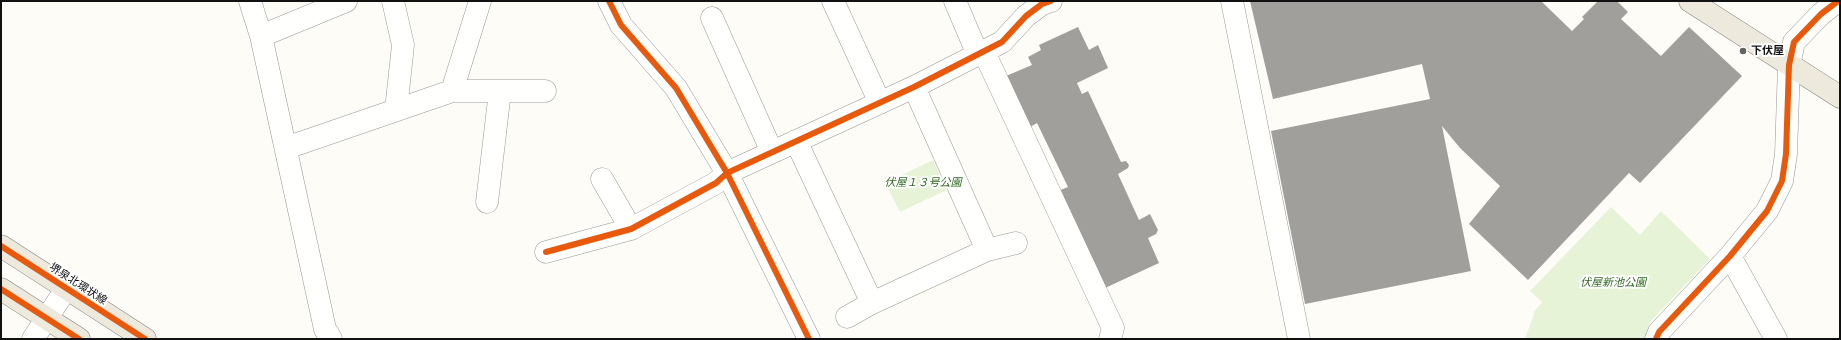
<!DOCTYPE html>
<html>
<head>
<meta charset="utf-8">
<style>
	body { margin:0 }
	#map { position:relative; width:1841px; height:340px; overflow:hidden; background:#fdfcf7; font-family:Literata,serif }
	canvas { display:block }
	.frame { position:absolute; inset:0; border:2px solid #111; pointer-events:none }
</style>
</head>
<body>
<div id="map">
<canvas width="1841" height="340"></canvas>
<div class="frame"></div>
</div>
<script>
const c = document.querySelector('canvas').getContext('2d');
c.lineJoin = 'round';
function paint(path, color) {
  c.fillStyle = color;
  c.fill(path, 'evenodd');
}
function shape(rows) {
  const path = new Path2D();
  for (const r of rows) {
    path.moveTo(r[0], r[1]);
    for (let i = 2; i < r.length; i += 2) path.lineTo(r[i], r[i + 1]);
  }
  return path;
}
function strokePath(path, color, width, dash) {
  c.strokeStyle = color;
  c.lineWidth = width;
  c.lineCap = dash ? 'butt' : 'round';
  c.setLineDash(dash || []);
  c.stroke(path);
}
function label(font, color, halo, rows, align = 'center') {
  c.font = font + ' Literata,"Noto Sans JP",serif';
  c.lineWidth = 4;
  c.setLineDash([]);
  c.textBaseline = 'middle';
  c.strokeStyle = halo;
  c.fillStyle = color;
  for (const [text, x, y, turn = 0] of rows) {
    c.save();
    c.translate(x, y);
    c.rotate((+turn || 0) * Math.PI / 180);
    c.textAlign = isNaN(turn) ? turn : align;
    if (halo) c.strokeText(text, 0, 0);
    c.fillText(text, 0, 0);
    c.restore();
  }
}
paint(shape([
	[933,160,947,190,900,212,885,183],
	[1611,207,1640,235,1661,211,1710,259,1650,322,1645,339,1525,339,1535,311,1542,302,1530,291]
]), '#e7f3d7');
paint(shape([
	[1250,1,1541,1,1572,31,1584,19,1582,17,1598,1,1617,1,1628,12,1621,19,1661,56,1689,27,1742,76,1640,183,1629,173,1528,280,1469,224,1500,186,1460,148,1442,126,1471,271,1305,304,1271,131,1430,99,1422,64,1273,99],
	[1078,27,1089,50,1098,45,1108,68,1077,83,1082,94,1088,91,1121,162,1126,161,1129,165,1128,168,1118,174,1139,220,1150,214,1158,230,1156,234,1148,238,1159,263,1105,288,1058,191,1068,187,1037,123,1030,127,1006,76,1032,65,1028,57,1041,50,1039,45]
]), '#a19f9c');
const minor = shape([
	[250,1,261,36,325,329,331,339],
	[393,1,403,45,396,110],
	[609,1,621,25,676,88,727,173,809,339],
	[833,1,880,103],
	[955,1,978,55],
	[1232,1,1299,339],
	[712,18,772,152],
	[261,36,346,1],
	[984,52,1113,328,1110,339],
	[914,87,987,250],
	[452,91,480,1],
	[796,141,872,303],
	[286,148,452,91,545,91],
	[602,179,631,229],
	[487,202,500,91],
	[546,252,631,229,716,183,727,173,914,87,1002,42,1026,16,1042,4,1051,1],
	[1730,256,1776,339],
	[847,317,872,303,987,250,1016,243],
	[33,339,66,289],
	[1656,339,1659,332,1730,256,1767,211,1782,181,1786,154,1789,65,1794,42,1821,14,1838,1]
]);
const major = shape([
	[1690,1,1840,97],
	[1,246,145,339],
	[1,289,79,339]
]);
strokePath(minor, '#979795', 23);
strokePath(major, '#858482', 23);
strokePath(minor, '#fffffe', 22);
strokePath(major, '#ede9dc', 22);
strokePath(shape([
	[609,1,621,25,676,88,727,173,809,339],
	[1,246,145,339],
	[546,252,631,229,716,183,727,173,914,87,1002,42,1026,16,1042,4,1051,1],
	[1,289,79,339],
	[1656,339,1659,332,1730,256,1767,211,1782,181,1786,154,1789,65,1794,42,1821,14,1838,1]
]), '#e8590c', 6);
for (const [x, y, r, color] of [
	[1743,51,4,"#646362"]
]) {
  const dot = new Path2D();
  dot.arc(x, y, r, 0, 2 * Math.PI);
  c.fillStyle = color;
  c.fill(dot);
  strokePath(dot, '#fff', 1.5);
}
label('bold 11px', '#111', '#fff', [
	["下伏屋",1751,51]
], 'left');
label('italic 11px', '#2f6b1f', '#fff', [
	["伏屋１３号公園",923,183],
	["伏屋新池公園",1613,283]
]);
label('11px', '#111', '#fff', [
	["堺泉北環状線",78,284,33]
]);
</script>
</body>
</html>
